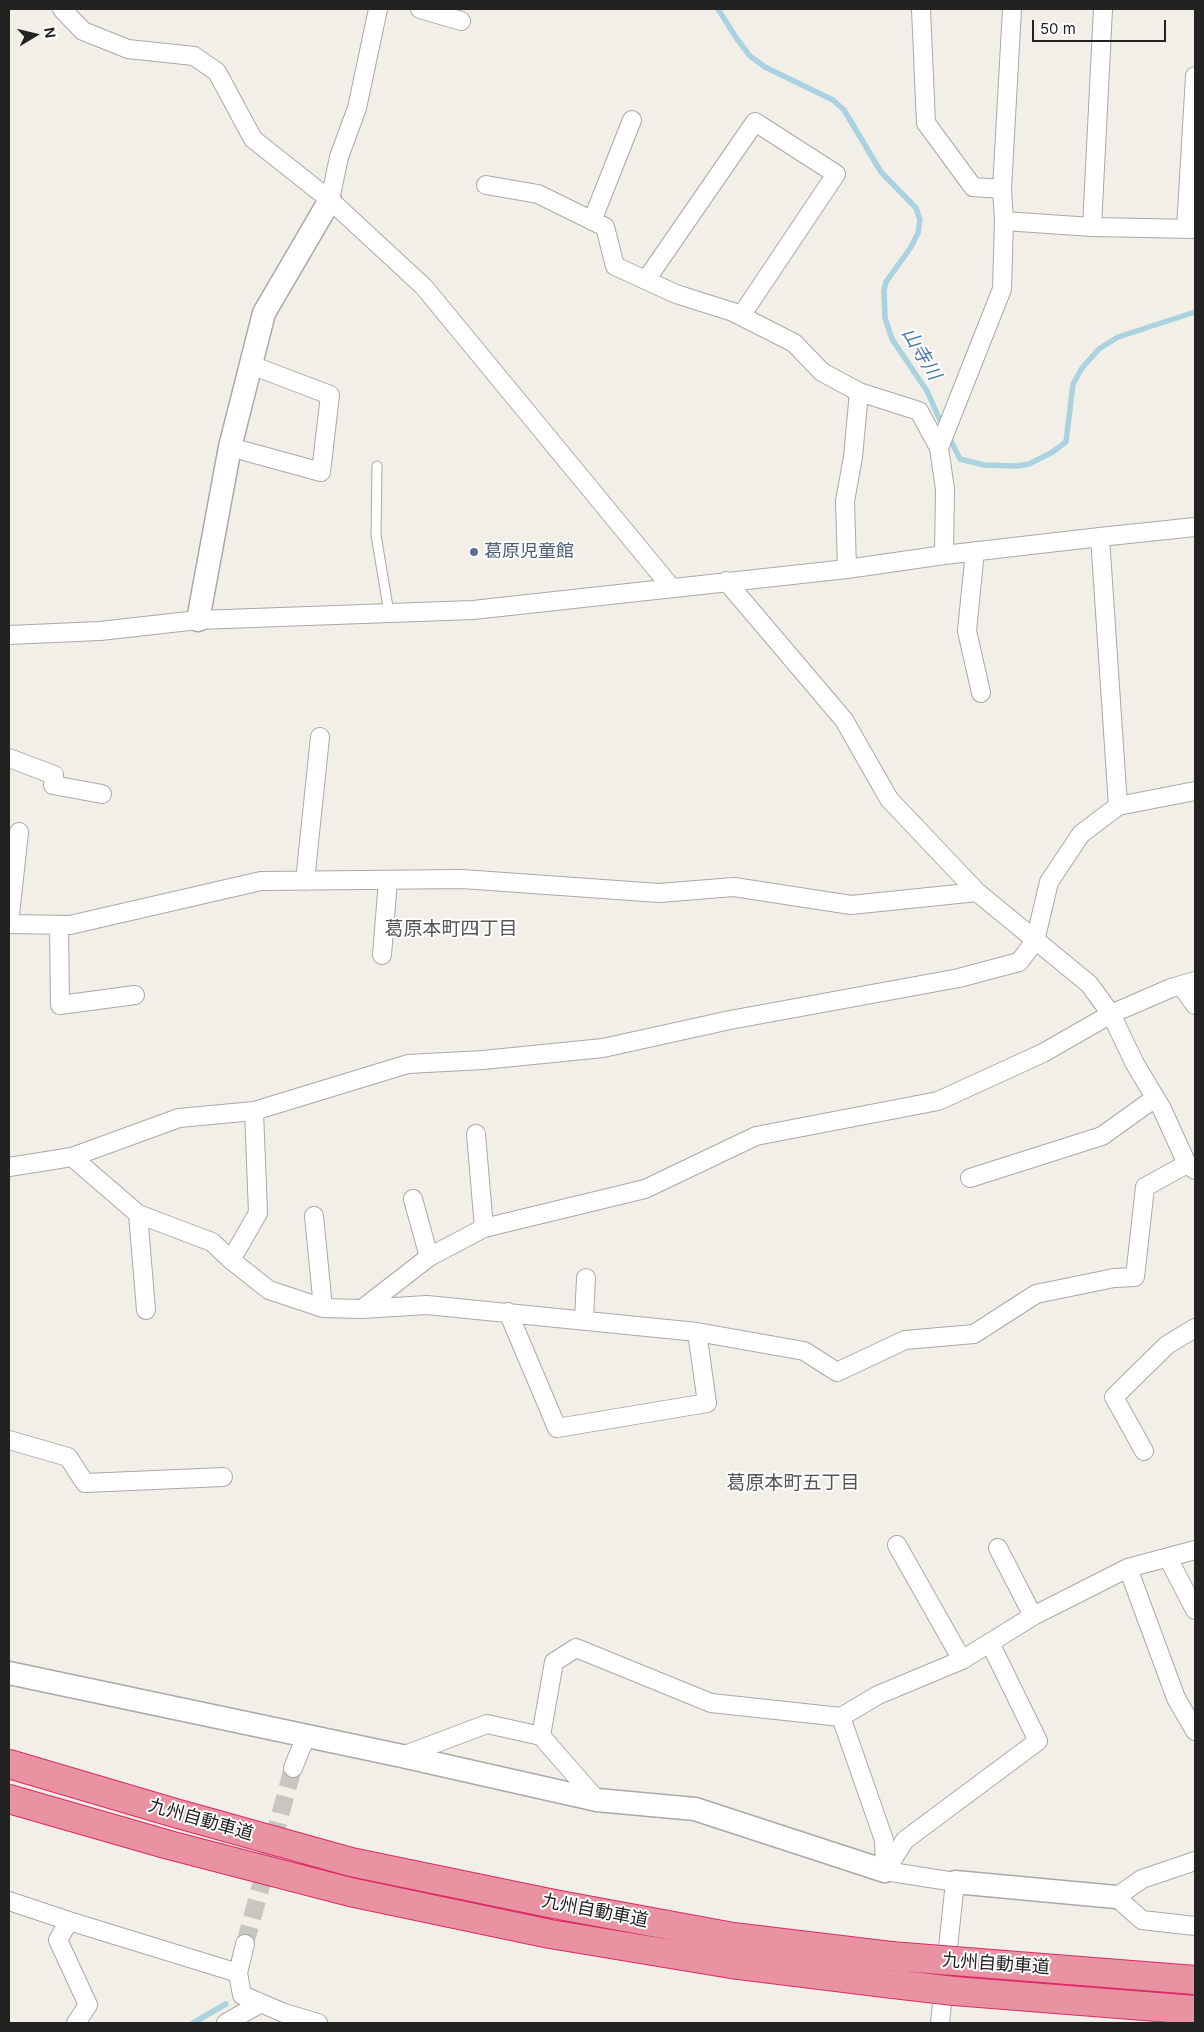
<!DOCTYPE html>
<html>
<head>
<meta charset="utf-8">
<style>
	body { margin:0 }
	#map { position:relative; width:1204px; height:2032px; overflow:hidden; background:#f2efe9; font-family:Inter,sans-serif }
	canvas { display:block }
	.frame { position:absolute; inset:0; border:10px solid #222; pointer-events:none }
	.north { position:absolute; left:10px; top:10px; width:50px; height:50px; -webkit-text-stroke:4px #fff; paint-order:stroke; rotate:81deg; font-size:14px; font-weight:700; line-height:20px; text-align:center; color:#222 }
	.north::after { content:''; display:block; margin:auto; width:18px; height:22px; background:#222; clip-path:polygon(50% 0,100% 100%,50% 72%,0 100%) }
	.scale { position:absolute; left:1032px; top:20px; width:134px; height:22px; box-sizing:border-box; border:2px solid #222; border-top:0; padding-left:6px; font-size:15px; line-height:18px; white-space:nowrap; color:#222; -webkit-text-stroke:4px #fff; paint-order:stroke }
</style>
</head>
<body>
<div id="map">
<canvas width="1204" height="2032"></canvas>
<div class="frame"></div>
<div class="north">N</div>
<div class="scale">50 m</div>
</div>
<script>
const c = document.querySelector('canvas').getContext('2d');
c.lineJoin = 'round';
function shape(rows) {
  const path = new Path2D();
  for (const r of rows) {
    path.moveTo(r[0], r[1]);
    for (let i = 2; i < r.length; i += 2) path.lineTo(r[i], r[i + 1]);
  }
  return path;
}
function strokePath(path, color, width, dash) {
  c.strokeStyle = color;
  c.lineWidth = width;
  c.lineCap = dash ? 'butt' : 'round';
  c.setLineDash(dash || []);
  c.stroke(path);
}
function label(font, color, halo, rows, align = 'center') {
  c.font = font + ' Inter,"Noto Sans JP",sans-serif';
  c.lineWidth = 4;
  c.setLineDash([]);
  c.textBaseline = 'middle';
  c.strokeStyle = halo;
  c.fillStyle = color;
  for (const [text, x, y, turn = 0] of rows) {
    c.save();
    c.translate(x, y);
    c.rotate((+turn || 0) * Math.PI / 180);
    c.textAlign = isNaN(turn) ? turn : align;
    if (halo) c.strokeText(text, 0, 0);
    c.fillText(text, 0, 0);
    c.restore();
  }
}
strokePath(shape([
	[718,9,737,39,750,56,765,67,833,100,844,110,881,172,916,208,920,220,918,233,911,247,886,282,884,290,885,318,892,339,927,391,943,427],
	[948,435,960,459,984,465,1017,466,1029,464,1051,453,1066,442,1073,384,1082,368,1099,349,1118,337,1195,312],
	[193,2023,226,2004]
]), '#aad3df', 5.5);
strokePath(shape([
	[245,1944,293,1768]
]), '#c8c6c1', 18, [18, 9]);
const service = shape([
	[377,466,376,535,389,613]
]);
const minor = shape([
	[62,9,83,31,128,49,194,56,217,72,253,139,330,200,424,287,671,587],
	[420,9,461,21],
	[921,9,926,123,973,187,1002,189,1004,221,1002,289,939,448,945,489,944,555],
	[486,185,538,194,605,227,615,266,676,294,733,312,794,343,822,372,859,392],
	[1002,189,1012,9],
	[330,200,339,157,357,108,378,9],
	[592,221,632,120],
	[1004,221,1092,227,1195,229],
	[1092,227,1103,9],
	[1186,229,1195,76],
	[646,280,755,122,836,174,741,316],
	[230,447,321,472,330,395,251,365],
	[1100,537,1118,806],
	[975,551,967,631,981,693],
	[847,569,845,501,853,457,859,392,919,411,939,448],
	[726,581,844,720,889,799,977,892,1089,984,1111,1014,1135,1064,1162,1109,1187,1164,1195,1170],
	[9,635,100,631,198,620,473,610,847,569,944,555,1100,537,1195,527],
	[9,758,54,775,53,785,102,794],
	[305,881,320,737],
	[9,924,70,925,261,881,462,879,659,893,734,887,851,905,977,892],
	[9,924,19,832],
	[59,925,60,1005,135,995],
	[382,955,388,880],
	[1181,985,1195,1005],
	[476,1134,484,1228],
	[72,1157,138,1214,212,1242,231,1260,269,1290,323,1308,362,1309,427,1305,697,1332,804,1351,837,1372,905,1340,974,1334,1036,1294,1114,1278,1135,1277,1145,1187,1187,1164],
	[9,1167,72,1157,179,1118,254,1111,408,1064,483,1060,603,1048,730,1020,959,978,1019,962,1035,941,1049,882,1081,834,1118,806,1195,791],
	[970,1178,1102,1136,1155,1098],
	[413,1199,429,1257],
	[138,1214,146,1310],
	[314,1216,323,1308],
	[231,1260,258,1213,254,1111],
	[362,1309,429,1257,484,1228,645,1189,756,1136,938,1101,1043,1053,1111,1014,1171,988,1195,981],
	[508,1312,557,1428,707,1403,697,1332],
	[584,1319,586,1278],
	[9,1440,68,1457,85,1483,223,1477],
	[1144,1451,1114,1397,1167,1345,1195,1328],
	[897,1545,962,1660],
	[998,1548,1033,1616],
	[1168,1558,1195,1610],
	[1128,1568,1176,1698,1195,1731],
	[841,1717,884,1840,885,1871],
	[541,1736,597,1800],
	[402,1756,487,1724,541,1736,554,1662,576,1648,711,1703,841,1717,878,1695,962,1660,1033,1616,1128,1568,1195,1550],
	[293,1768,306,1736],
	[1195,1861,1142,1879,1116,1897,1142,1920,1195,1926],
	[885,1871,905,1840,1038,1741,990,1643],
	[885,1871,955,1882,940,2023],
	[9,1901,69,1921,238,1973],
	[69,1921,58,1940,88,2005,76,2023],
	[245,1944,238,1973,242,1995,284,2013,318,2023],
	[226,2023,261,2003]
]);
const tertiary = shape([
	[198,620,230,447,264,313,330,200],
	[9,1673,402,1756,597,1800,695,1809,885,1871],
	[955,1882,1116,1897]
]);
const motorway = shape([
	[9,1764,175,1813,351,1862,554,1904,733,1937,891,1956],
	[9,1799,169,1845,350,1892,550,1934,731,1964,893,1984]
]);
strokePath(service, '#a9a9a9', 11);
strokePath(minor, '#a9a9a9', 20);
strokePath(tertiary, '#a9a9a9', 25);
strokePath(motorway, '#dc2a67', 30);
strokePath(service, '#fff', 9);
strokePath(minor, '#fff', 18);
strokePath(tertiary, '#fff', 22);
strokePath(motorway, '#e892a2', 28);
const motorwayBridge = shape([
	[891,1956,1195,1980],
	[893,1984,954,1991,1195,2010]
]);
strokePath(motorwayBridge, '#dc2a67', 30, []);
strokePath(motorwayBridge, '#e892a2', 28);
for (const [x, y, r, color] of [
	[474,552,5,"#5c6f8a"]
]) {
  const dot = new Path2D();
  dot.arc(x, y, r, 0, 2 * Math.PI);
  c.fillStyle = color;
  c.fill(dot);
  strokePath(dot, '#fff', 2);
}
label('18px', '#4e5e75', '#fff', [
	["葛原児童館",484,552]
], 'left');
label('18px', '#222', '#fff', [
	["九州自動車道",201,1820,16],
	["九州自動車道",595,1911,11],
	["九州自動車道",996,1964,4]
]);
label('italic 19px', '#4a7aab', '#fff', [
	["山寺川",921,354,59]
]);
label('19px', '#555', '#fff', [
	["葛原本町四丁目",451,929],
	["葛原本町五丁目",793,1483]
]);
</script>
</body>
</html>
